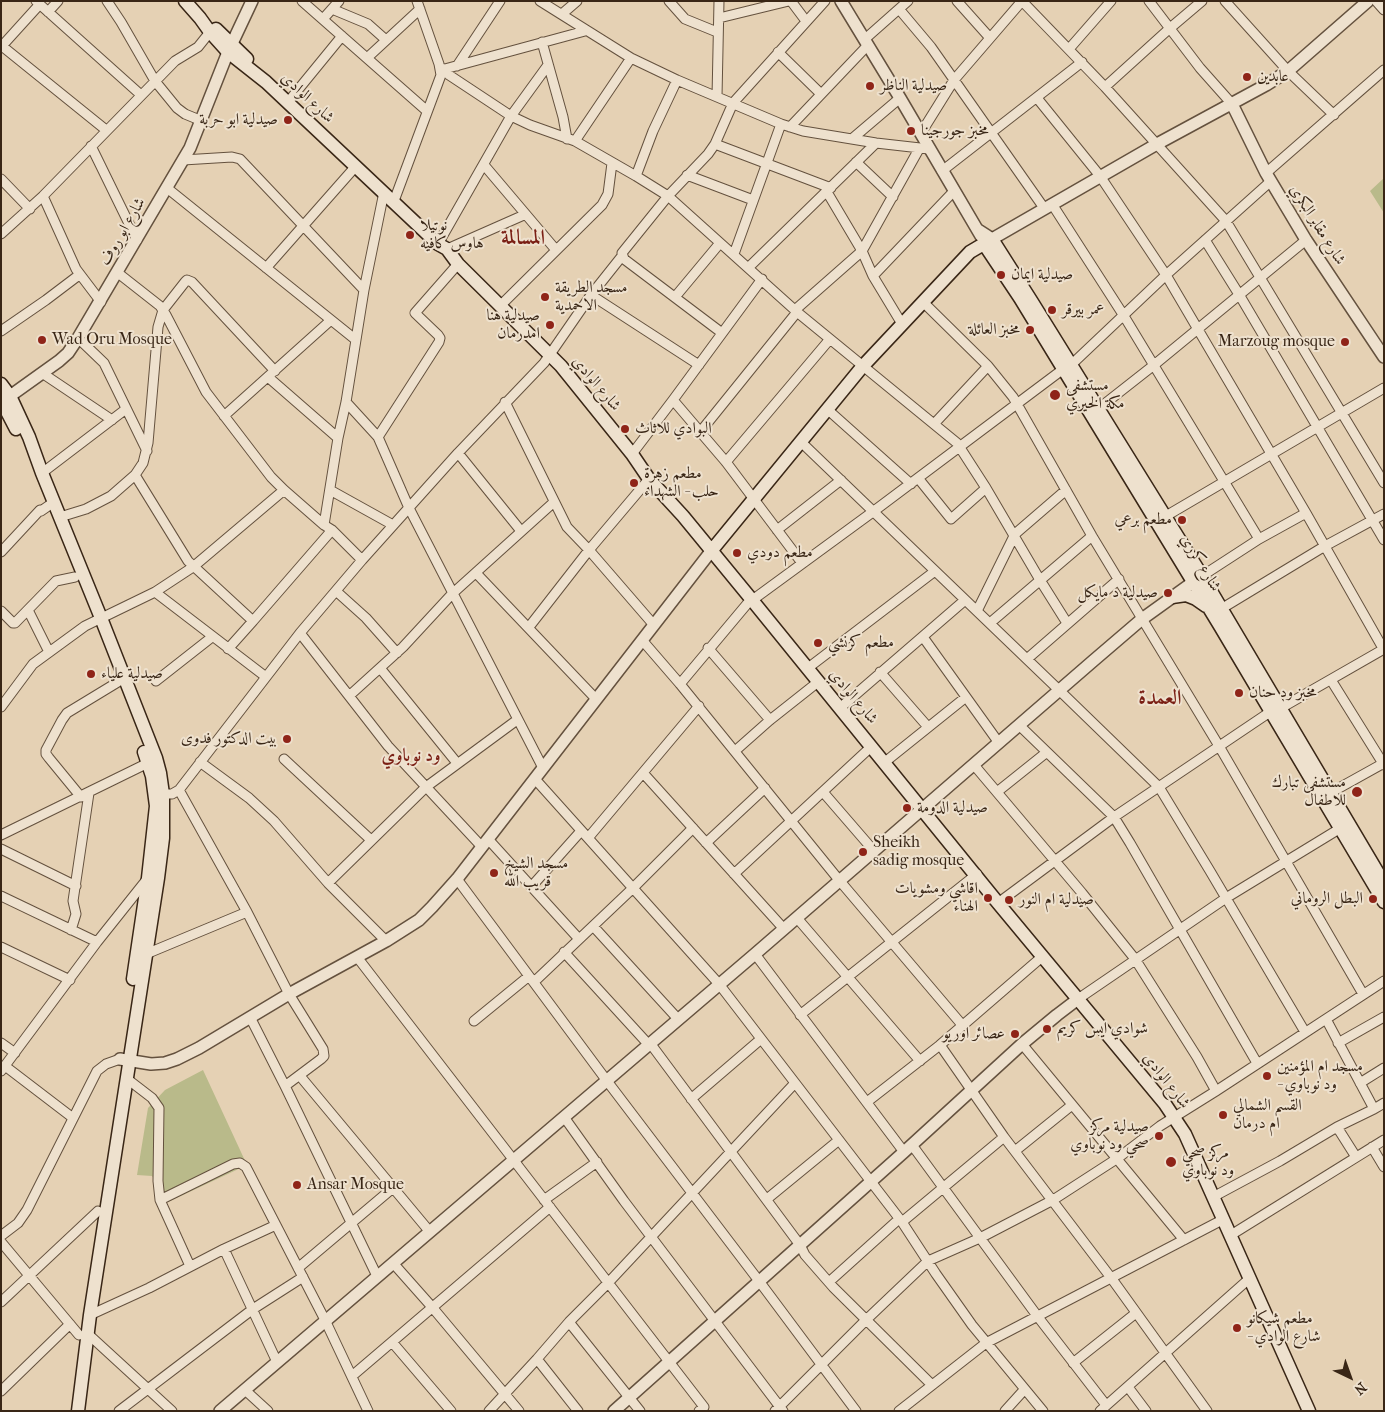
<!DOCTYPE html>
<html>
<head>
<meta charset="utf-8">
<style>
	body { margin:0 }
	#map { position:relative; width:1385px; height:1412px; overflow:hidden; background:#e5d1b4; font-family:"IM FELL French Canon",serif }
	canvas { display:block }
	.frame { position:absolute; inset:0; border:2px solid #392616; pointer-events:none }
	.north { position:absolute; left:1325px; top:1352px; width:50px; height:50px; -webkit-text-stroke:4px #eee1ce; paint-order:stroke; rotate:138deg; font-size:14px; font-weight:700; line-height:20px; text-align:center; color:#392616 }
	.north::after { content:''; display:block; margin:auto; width:18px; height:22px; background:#392616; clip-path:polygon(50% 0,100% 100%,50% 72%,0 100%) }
</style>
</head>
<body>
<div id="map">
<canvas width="1385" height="1412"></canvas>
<div class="frame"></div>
<div class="north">N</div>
</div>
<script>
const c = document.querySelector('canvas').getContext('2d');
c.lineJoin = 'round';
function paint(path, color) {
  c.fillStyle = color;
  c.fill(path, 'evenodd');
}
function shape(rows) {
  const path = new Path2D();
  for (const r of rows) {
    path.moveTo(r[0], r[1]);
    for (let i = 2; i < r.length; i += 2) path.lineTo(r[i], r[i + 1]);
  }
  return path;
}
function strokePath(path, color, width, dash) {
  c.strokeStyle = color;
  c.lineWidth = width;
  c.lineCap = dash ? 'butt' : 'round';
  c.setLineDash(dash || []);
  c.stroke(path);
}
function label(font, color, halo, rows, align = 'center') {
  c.font = font + ' "IM FELL French Canon",Amiri,serif';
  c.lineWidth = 4;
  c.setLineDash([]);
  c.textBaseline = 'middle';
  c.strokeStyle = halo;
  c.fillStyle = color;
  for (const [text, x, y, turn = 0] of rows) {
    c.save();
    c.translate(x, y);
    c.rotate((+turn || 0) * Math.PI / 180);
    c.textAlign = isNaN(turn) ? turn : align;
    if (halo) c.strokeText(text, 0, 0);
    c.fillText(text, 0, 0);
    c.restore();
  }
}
paint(shape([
	[1384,178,1384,213,1370,191],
	[203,1070,247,1165,168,1202,152,1176,137,1175,148,1108,165,1090]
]), '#b9ba8a');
const minor = shape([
	[36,1,141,95],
	[107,1,121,22,155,81,177,108,185,114,202,121],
	[302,1,427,111],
	[540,1,631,58,677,80,781,124,803,131,876,143,929,149],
	[669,1,685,19,717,32],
	[791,1,806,21],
	[957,1,990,38],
	[1022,1,1105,87,1226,221,1384,483],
	[1149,1,1200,68,1232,104],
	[1225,1,1288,71,1334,115],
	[1376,1,1384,10],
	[332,9,368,24,386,40],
	[899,9,931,47,1044,208],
	[48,12,58,1],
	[562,14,577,1],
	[719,18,789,1],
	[323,19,339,1],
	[865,39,908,1],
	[542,42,563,117,567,139],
	[2,46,106,130],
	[1,47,40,4],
	[1069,49,1111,1],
	[778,52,821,94],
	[367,58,420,9],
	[457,66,500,1],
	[444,69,449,75,511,116,530,125,575,141,636,176,668,196,797,312,957,443,986,488,1040,580,1067,623],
	[441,70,585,31],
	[1105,87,1169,29,1202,1],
	[717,97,719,1],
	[1037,98,1100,176,1166,275,1306,513,1384,650],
	[288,102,342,36],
	[790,127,868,45],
	[921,133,954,80,1022,1],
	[853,138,900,98],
	[575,141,631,58],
	[715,144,831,188],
	[91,146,137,240],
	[183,160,232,157,240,159,364,290],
	[856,162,893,197],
	[484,165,556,250],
	[942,171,1082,62],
	[1266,173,1384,70],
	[687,175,753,200],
	[636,176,653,131,677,80],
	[1,179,30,209],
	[167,188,356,340],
	[827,192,862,251,873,276,902,324],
	[43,196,76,269,101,302],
	[394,201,441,75,439,64,417,1],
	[1052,204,1124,316,1259,539],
	[1,234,43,196,175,61,198,47,210,32],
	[1205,240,1240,296,1384,540],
	[438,244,511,116,548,65],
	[447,249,524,215],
	[734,254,781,124],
	[458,264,415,313,438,335,440,338,439,342,378,437,409,508,543,768],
	[749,267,876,143],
	[266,268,356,166],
	[118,273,160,306,166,315,206,392,271,477,284,490,324,525],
	[873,276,954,191],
	[591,295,699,365],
	[675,297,720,243],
	[923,302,988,366,1013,397,1092,536,1219,746,1363,994],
	[500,306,602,205,608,194,612,163],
	[795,310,862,251,919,149],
	[1,331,46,300,79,275],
	[722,333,624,259,622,253,668,196,708,154,715,144,733,103,825,1],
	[78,338,104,363,147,451],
	[1071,365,1166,275,1271,181],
	[42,373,112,420],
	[268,377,338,438],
	[673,400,726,462,802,563],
	[346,402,378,437],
	[505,402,567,527,589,550,653,624],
	[827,409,911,484],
	[1098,409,1154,365,1306,240],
	[224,416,331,320],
	[934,424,988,366],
	[701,431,797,312],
	[800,441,1060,691,1159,787,1210,871,1305,1032],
	[458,453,521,531],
	[632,454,673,400,762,279],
	[726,462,830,339],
	[42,473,126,409],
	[135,475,188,561,253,621,332,530],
	[918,478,951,519,986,488],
	[330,490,393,525],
	[1166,516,1384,388],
	[60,517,86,509,111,496,135,475,143,463,148,443,158,327,163,310,185,282,187,280,192,282,275,371],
	[777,530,841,480],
	[1,552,40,510,41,511,54,502],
	[362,560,332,530,324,525,338,438,346,402,364,290,384,192],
	[476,573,596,699],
	[1202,576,1259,539,1306,513],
	[336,591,366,618,397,653],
	[155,592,266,677],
	[1221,609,1325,546,1384,514],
	[28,610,49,652],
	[1,611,13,623,15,623,56,581,75,577],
	[977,611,1015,534,1066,490],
	[990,623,1092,536],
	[529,627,589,550,649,479],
	[300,633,388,746,482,847],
	[923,637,999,743],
	[642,640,680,684,839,880,963,1026],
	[708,648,770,720],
	[228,649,253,621],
	[1027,659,1119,579],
	[380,668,457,763],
	[808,668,935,571],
	[880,672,928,727],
	[1331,680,1384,765],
	[156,681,212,637],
	[680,684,747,604,874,511,1062,370],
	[349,696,403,647,452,594,554,502],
	[1,707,33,664,85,626,155,592,193,567,284,490],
	[840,708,965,600],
	[1281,708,1384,649],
	[1020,726,1114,817,1130,843,1257,1063],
	[735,751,770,720,818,682],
	[284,759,371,840],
	[200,762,249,798,274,821,328,883,386,941],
	[885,762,966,697],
	[974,765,1082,893,1135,959,1197,1057,1216,1091],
	[644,774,784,929],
	[535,779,719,984,902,1222,936,1274,972,1325,1043,1411],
	[179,790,247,912,289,994,323,1049,324,1056,321,1059,285,1086],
	[823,792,874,851],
	[997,792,1047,752],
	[1330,793,1384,763],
	[157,794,172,794,179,790,300,633,362,560,458,453,544,363,591,295,622,256],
	[81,797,49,758,46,754,46,750,62,720,67,713,118,682],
	[1,835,148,763],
	[588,838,699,706],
	[488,839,579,939],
	[706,843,765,788],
	[1,849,76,886],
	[734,874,872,746],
	[457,879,607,1081,759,1281,856,1411],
	[328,883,426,787,517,720],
	[532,886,581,831],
	[1,896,97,942],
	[998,903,1114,817,1270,712],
	[797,918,920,1061],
	[593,926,678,1019],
	[71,930,76,914,73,901,89,793],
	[1,947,70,980],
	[564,952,649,1045],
	[146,954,247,912],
	[755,954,904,1152],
	[1043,956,940,1045,1004,1137,1112,1279,1207,1411],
	[357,957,704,1407,699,1411],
	[534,982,632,889,693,828],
	[1078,999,1226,898,1344,826],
	[800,1015,977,874],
	[250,1017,285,1086,377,1276],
	[474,1021,529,976],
	[1,1043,15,1053],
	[650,1043,800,1245,805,1255,833,1287,932,1385],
	[1338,1043,1384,1017],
	[1022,1044,1184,1240],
	[5,1066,73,1118],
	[1,1071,97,942,148,878],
	[300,1076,430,1232],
	[126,1078,152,1098,159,1108,158,1181,160,1200,190,1266],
	[1360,1083,1384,1068],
	[691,1099,761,1039],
	[867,1102,940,1045],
	[1374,1109,1384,1103],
	[564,1117,624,1201,783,1411],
	[1337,1127,1356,1157],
	[912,1145,1038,1317,1106,1405],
	[1372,1147,1384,1167],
	[1015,1151,1072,1105],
	[1213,1197,1280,1161,1337,1127,1374,1109,1326,1019],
	[767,1199,839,1140],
	[160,1200,233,1164,240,1163,246,1167,325,1320,368,1411],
	[544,1200,597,1162],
	[902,1222,1004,1137],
	[1231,1235,1384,1140],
	[1,1236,18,1223,27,1210,97,1071,106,1064,120,1059],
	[1,1242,79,1335],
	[224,1249,277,1362],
	[393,1263,432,1307,519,1411],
	[298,1268,394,1187],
	[829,1282,899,1219],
	[1,1302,98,1211],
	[90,1315,149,1288,224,1249,276,1225],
	[569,1322,640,1411],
	[88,1334,172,1411],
	[392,1342,451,1411],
	[537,1359,578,1411],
	[1073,1363,1136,1313],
	[352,1376,550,1207],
	[1128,1387,1146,1411],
	[245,1390,268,1411],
	[1,1391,70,1324],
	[119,1411,253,1309,303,1277],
	[489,1411,537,1359,569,1322,608,1283,795,1083],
	[775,1411,866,1320,928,1261,980,1238,1053,1200,1118,1158,1160,1126,1216,1091,1384,981],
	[899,1411,986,1343,1224,1219],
	[1005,1411,1024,1390],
	[1100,1411,1250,1278]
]);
const tertiary = shape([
	[841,1,900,98,981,236],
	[1232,104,1266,173,1306,240,1384,357],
	[978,230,992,239,1157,144,1266,85,1288,71,1368,1],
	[3,401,59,361,68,353,78,338,190,148,228,52,252,1],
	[120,1059,151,1064,165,1063,177,1059,199,1048,289,994,386,941,419,920,432,907,457,879,712,550],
	[220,1411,755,954,1093,661,1142,619,1199,578],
	[614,1411,904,1152,1022,1044,1057,1015,1078,999]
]);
const secondary = shape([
	[185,1,200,18,210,32,228,52,266,82,438,244,447,249,458,264,561,366,632,454,649,479,683,516,752,600,998,903,1165,1104,1185,1134,1198,1163,1309,1411],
	[216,29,247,59],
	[984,244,1020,298,1220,626,1384,902],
	[1,384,10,396,29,437,42,473,101,618,156,758,160,773,163,794,163,838,158,878,90,1315,78,1411],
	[1,400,16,429],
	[712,550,862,367,970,252,992,239,1032,302,1202,576,1384,883],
	[1172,597,1186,595,1196,599,1206,606],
	[133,979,148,878,156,806,152,776,144,752]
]);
strokePath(minor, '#64513e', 11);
strokePath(tertiary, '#64513e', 14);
strokePath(secondary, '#392616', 15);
strokePath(minor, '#eee1ce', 9);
strokePath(tertiary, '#eee1ce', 11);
strokePath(secondary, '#eee1ce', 12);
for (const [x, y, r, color] of [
	[1247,77,5,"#8f2418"],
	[870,86,5,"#8f2418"],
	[288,120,5,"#8f2418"],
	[911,131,5,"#8f2418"],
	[410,235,5,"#8f2418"],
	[1001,275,5,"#8f2418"],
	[545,297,5,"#8f2418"],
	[1052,310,5,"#8f2418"],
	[550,325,5,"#8f2418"],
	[1030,330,5,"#8f2418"],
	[42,340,5,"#8f2418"],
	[1345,342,5,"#8f2418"],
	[1055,395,6,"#8f2418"],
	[625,429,5,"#8f2418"],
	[634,483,5,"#8f2418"],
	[1182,520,5,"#8f2418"],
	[737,553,5,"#8f2418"],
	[1168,593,5,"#8f2418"],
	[818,643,5,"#8f2418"],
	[91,674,5,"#8f2418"],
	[1239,693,5,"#8f2418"],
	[287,739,5,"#8f2418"],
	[1357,792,6,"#8f2418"],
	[907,808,5,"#8f2418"],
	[863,852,5,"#8f2418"],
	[494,873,5,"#8f2418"],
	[988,898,5,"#8f2418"],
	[1373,899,5,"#8f2418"],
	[1009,900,5,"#8f2418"],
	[1047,1029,5,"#8f2418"],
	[1015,1034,5,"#8f2418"],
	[1267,1076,5,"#8f2418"],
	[1223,1115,5,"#8f2418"],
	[1159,1136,5,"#8f2418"],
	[1171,1162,6,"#8f2418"],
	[297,1185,5,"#8f2418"],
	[1237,1328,5,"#8f2418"]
]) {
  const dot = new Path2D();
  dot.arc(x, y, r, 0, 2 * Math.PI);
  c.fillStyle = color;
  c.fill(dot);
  strokePath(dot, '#eee1ce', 2);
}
label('16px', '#392616', '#eee1ce', [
	["عابدين",1257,77],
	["صيدلية الناظر",880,86],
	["صيدلية ابو حربة",278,120,"right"],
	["مخبز جورجينا",921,131],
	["نوتيلا",420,226],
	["هاوس كافيه",420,244],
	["صيدلية ايمان",1011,275],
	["مسجد الطريقة",555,288],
	["الاحمدية",555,306],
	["عمر بيرقر",1062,310],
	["صيدلية هنا",540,316,"right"],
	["امدرمان",540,334,"right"],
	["مخبز العائلة",1020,330,"right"],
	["Wad Oru Mosque",52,340],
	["Marzoug mosque",1335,342,"right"],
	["مستشفى",1066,386],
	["مكة الخيري",1066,404],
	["البوادي للاثاث",635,429],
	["مطعم زهرة",644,474],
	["حلب - الشهداء",644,492],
	["مطعم برعي",1172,520,"right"],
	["مطعم دودي",747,553],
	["صيدلية د مايكل",1158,593,"right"],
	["مطعم كرنشي",828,643],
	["صيدلية علياء",101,674],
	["مخبز ود حنان",1249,693],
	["بيت الدكتور فدوى",277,739,"right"],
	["مستشفى تبارك",1346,783,"right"],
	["للاطفال",1346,801,"right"],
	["صيدلية الدومة",917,808],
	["Sheikh",873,843],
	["sadig mosque",873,861],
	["مسجد الشيخ",504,864],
	["قريب الله",504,882],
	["اقاشي ومشويات",978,889,"right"],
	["الهناء",978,907,"right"],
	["البطل الروماني",1363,899,"right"],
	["صيدلية ام النور",1019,900],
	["شوادي ايس كريم",1057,1029],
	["عصائر اوريو",1005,1034,"right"],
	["مسجد ام المؤمنين",1277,1067],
	["- ود نوباوي",1277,1085],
	["القسم الشمالي",1233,1106],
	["ام درمان",1233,1124],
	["صيدلية مركز",1149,1127,"right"],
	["صحي ود نوباوي",1149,1145,"right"],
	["مركز صحي",1182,1153],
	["ود نوباوي",1182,1171],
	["Ansar Mosque",307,1185],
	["مطعم شيكانو",1247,1319],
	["- شارع الوادي",1247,1337]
], 'left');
label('16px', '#392616', '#eee1ce', [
	["شارع الوادي",307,98,43],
	["شارع مقابر البكري",1317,225,58],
	["شارع ابو روف",123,232,-60],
	["شارع الوادي",596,384,50],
	["شارع كرري",1200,563,59],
	["شارع الوادي",853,697,50],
	["شارع الوادي",1166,1081,52]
]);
label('bold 18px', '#7a1f14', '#eee1ce', [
	["ود نوباوي",411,757]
]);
label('bold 21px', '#7a1f14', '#eee1ce', [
	["المسالمة",523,239],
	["العمدة",1160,699]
]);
</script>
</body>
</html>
